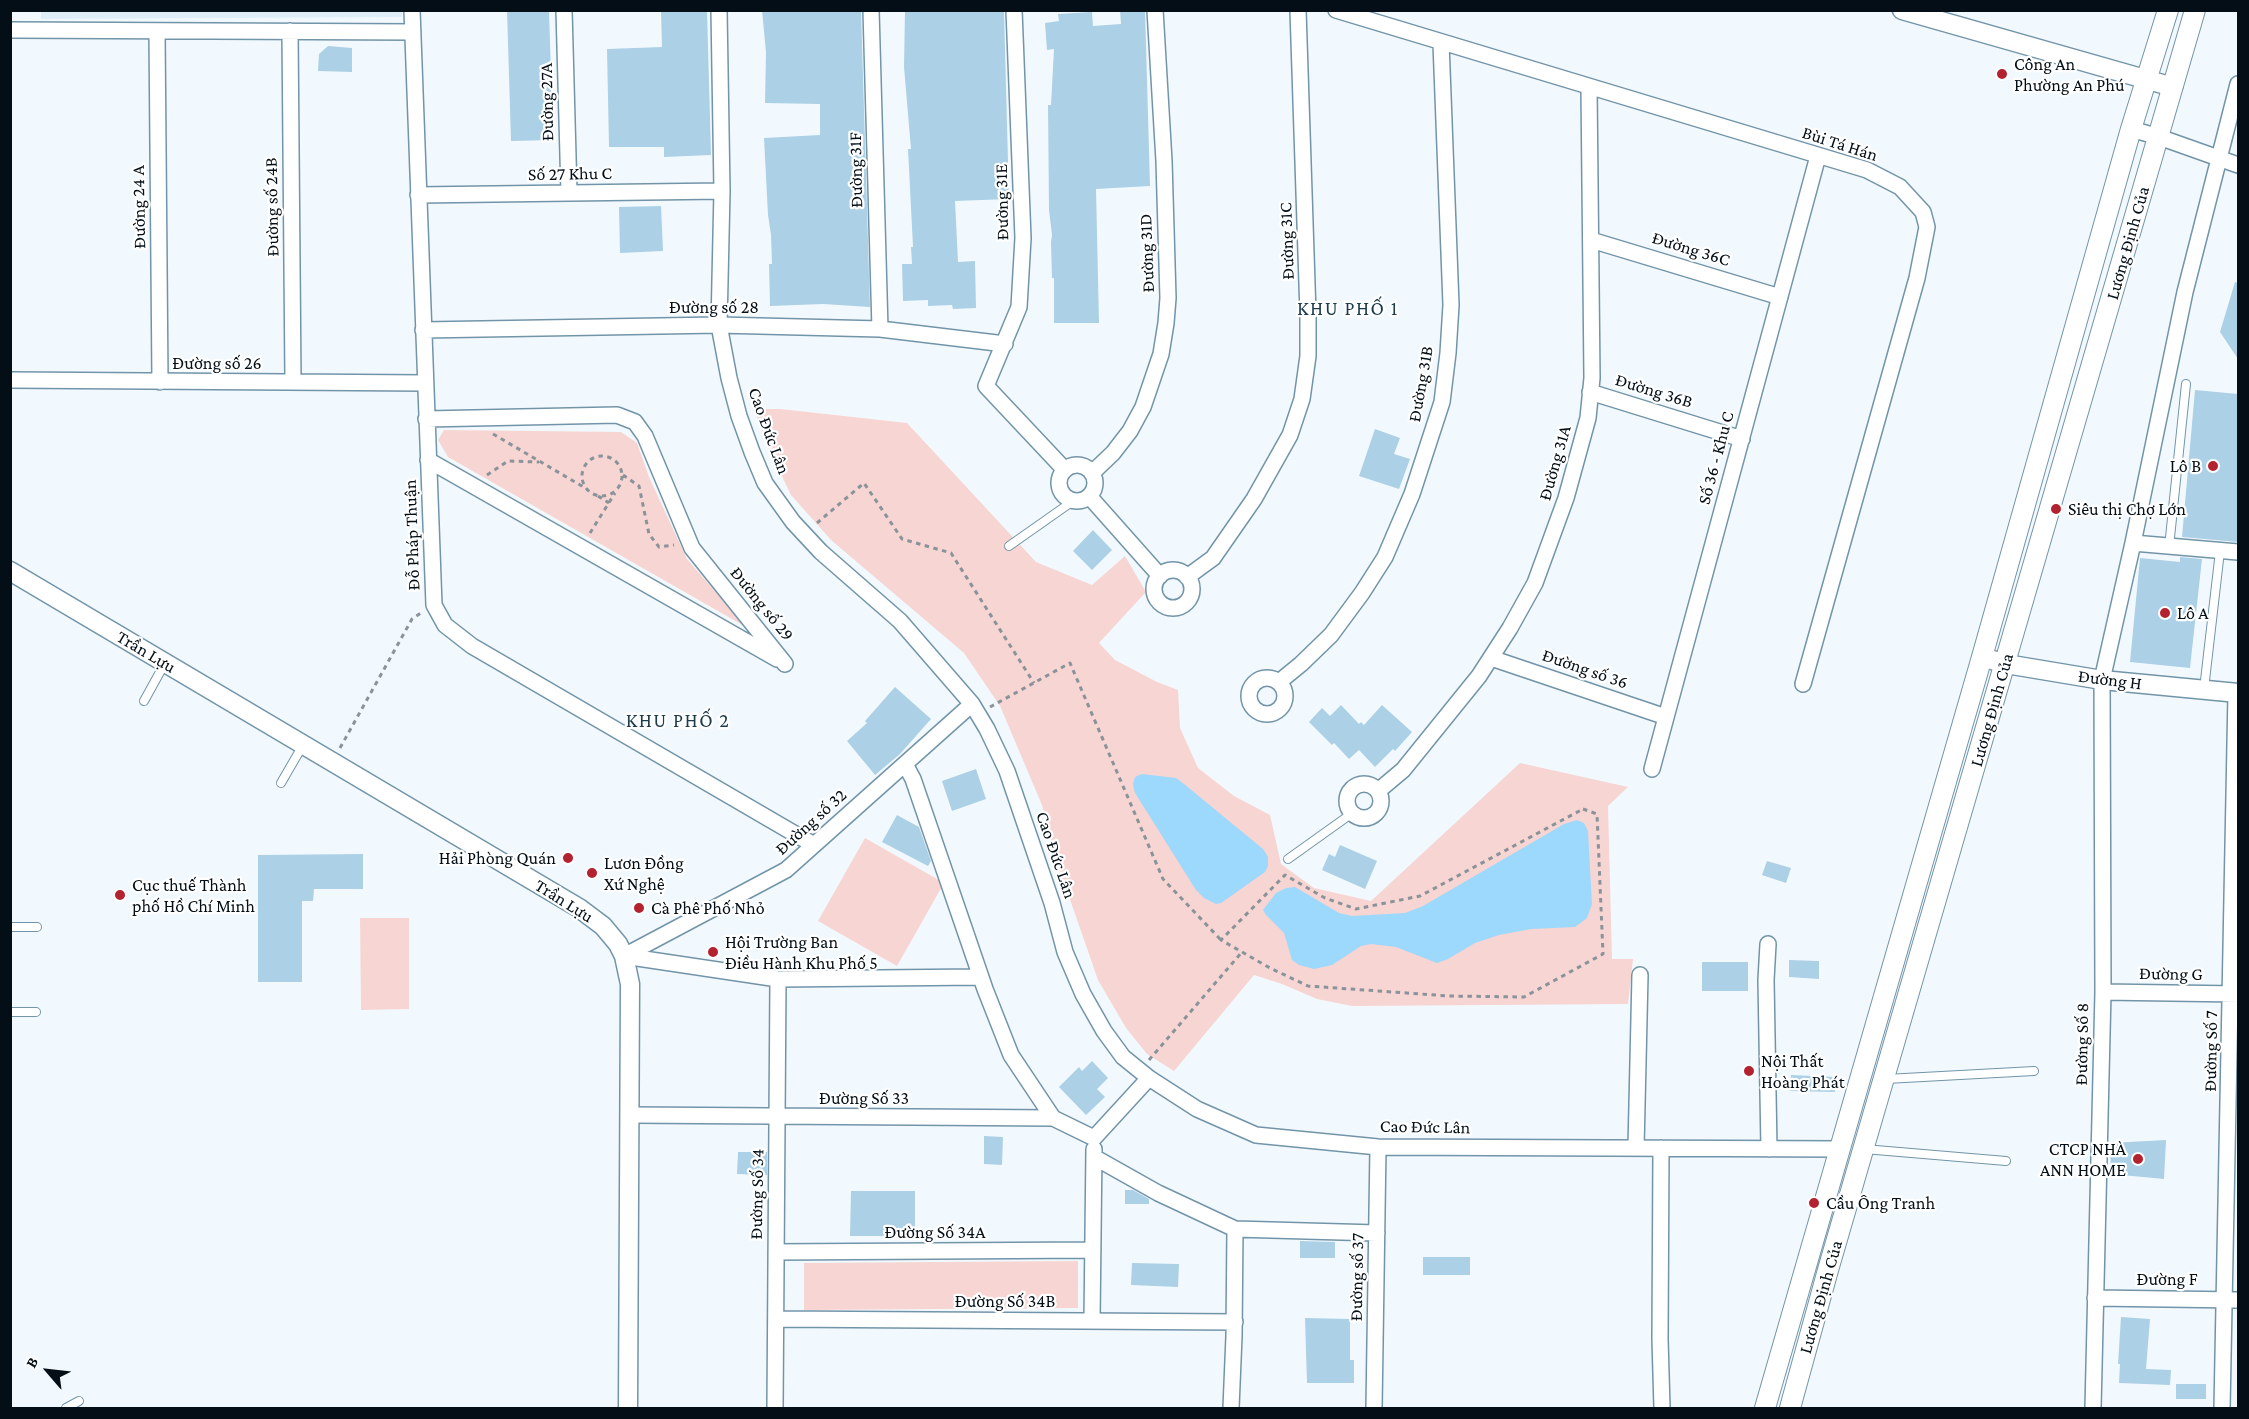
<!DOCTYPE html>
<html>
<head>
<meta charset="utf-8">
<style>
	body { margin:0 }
	#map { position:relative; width:2249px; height:1419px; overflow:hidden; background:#f2f9fe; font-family:"Crimson Pro",serif }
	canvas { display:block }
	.frame { position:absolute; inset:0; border:12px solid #030e16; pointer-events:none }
	.north { position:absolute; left:18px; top:1341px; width:60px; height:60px; -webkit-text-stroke:4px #fff; paint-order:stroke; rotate:298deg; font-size:16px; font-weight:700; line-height:24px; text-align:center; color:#030e16 }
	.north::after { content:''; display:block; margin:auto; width:21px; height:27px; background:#030e16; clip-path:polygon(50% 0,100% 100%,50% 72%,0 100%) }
</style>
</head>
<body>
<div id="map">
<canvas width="2249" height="1419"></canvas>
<div class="frame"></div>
<div class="north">B</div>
</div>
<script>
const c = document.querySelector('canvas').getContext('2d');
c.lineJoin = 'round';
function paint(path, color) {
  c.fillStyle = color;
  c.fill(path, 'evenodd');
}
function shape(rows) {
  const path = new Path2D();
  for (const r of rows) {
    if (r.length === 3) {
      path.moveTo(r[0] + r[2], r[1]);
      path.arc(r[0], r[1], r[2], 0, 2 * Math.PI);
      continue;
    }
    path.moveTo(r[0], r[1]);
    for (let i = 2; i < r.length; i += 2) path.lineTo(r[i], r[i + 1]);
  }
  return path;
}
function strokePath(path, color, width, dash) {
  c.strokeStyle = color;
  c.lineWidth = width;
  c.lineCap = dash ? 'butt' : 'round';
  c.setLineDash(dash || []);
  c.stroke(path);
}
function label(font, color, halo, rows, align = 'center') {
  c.font = font + ' "Crimson Pro",serif';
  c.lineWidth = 4.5;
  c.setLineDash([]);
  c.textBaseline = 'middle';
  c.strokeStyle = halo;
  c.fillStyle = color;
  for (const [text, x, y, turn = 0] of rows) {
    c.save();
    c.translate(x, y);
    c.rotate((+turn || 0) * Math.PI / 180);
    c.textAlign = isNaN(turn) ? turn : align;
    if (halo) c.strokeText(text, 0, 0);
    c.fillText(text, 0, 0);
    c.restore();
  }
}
paint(shape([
	[41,11,402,10,402,17,41,19]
]), '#ddeef9');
paint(shape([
	[754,409,780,409,907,423,1036,562,1092,585,1125,556,1146,592,1099,643,1115,660,1157,682,1178,690,1180,728,1198,768,1234,796,1270,815,1281,864,1314,888,1371,901,1520,763,1628,787,1608,806,1612,959,1633,959,1628,1004,1352,1006,1317,999,1282,984,1254,975,1174,1071,1147,1054,1126,1028,1098,980,1058,865,1042,805,1000,706,964,653,831,540,791,495,768,447],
	[444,430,621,432,637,443,649,477,687,559,746,627,448,457,438,440],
	[865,838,944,883,897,966,818,921],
	[360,918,409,918,409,1009,361,1010],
	[1078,1261,1078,1308,804,1310,804,1263]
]), '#f7d5d2');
paint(shape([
	[1142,774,1176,778,1184,784,1263,849,1268,857,1268,866,1265,872,1221,903,1216,904,1204,898,1196,890,1135,793,1133,784,1135,777],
	[1577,820,1584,823,1588,831,1592,904,1587,918,1575,927,1531,929,1499,935,1475,943,1448,959,1437,963,1396,947,1371,944,1361,946,1332,965,1314,969,1299,965,1292,960,1284,933,1266,915,1263,910,1276,893,1286,888,1295,887,1339,913,1352,916,1405,913,1423,906,1564,824]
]), '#9dd8fd');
paint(shape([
	[507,10,549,10,553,140,511,141],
	[661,10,707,10,711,155,664,157,664,147,609,147,607,49,662,47],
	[762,10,861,10,870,307,823,304,770,306,769,264,772,264,771,235,768,215,764,138,820,135,820,104,765,103,766,52],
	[905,10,1004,10,1009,199,955,201,958,262,975,261,976,308,953,309,952,305,928,306,928,300,903,301,902,264,912,264,911,247,913,247,908,149,911,149,904,67],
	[1120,10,1145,10,1150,186,1096,189,1099,323,1054,323,1054,278,1052,278,1051,242,1052,235,1049,210,1048,105,1051,105,1054,49,1047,50,1045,23,1059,21,1058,14,1092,12,1093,26,1121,24],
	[328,46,352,48,352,72,318,71,319,54],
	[661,206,663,251,620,253,619,207],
	[2235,282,2238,283,2238,359,2220,332],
	[2195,390,2238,394,2238,542,2182,537],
	[1375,429,1400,438,1394,454,1410,459,1399,489,1359,476],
	[1093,530,1112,550,1092,570,1073,551],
	[2180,557,2202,559,2190,668,2130,662,2140,558,2180,562],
	[895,687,931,719,900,754,875,775,847,741,867,723,865,721],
	[1341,705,1359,724,1361,722,1364,725,1382,705,1412,732,1395,751,1393,749,1375,767,1359,750,1349,759,1334,743,1332,745,1309,722,1322,708,1330,716],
	[976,769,986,799,952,811,942,781],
	[897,815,919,827,931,861,928,866,882,842],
	[1340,845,1377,861,1365,889,1322,870,1329,854,1335,857],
	[363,854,363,889,314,889,313,901,302,901,302,982,258,982,258,855],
	[1767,861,1791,868,1786,883,1762,875],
	[1789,960,1819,961,1819,979,1789,977],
	[1702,962,1748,962,1748,991,1702,991],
	[1092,1061,1108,1078,1097,1089,1105,1097,1086,1115,1059,1087,1079,1067,1082,1071],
	[1791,1075,1835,1077,1835,1092,1790,1091],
	[984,1136,1003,1137,1002,1165,984,1164],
	[2166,1140,2164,1179,2111,1174,2110,1143],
	[738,1152,767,1152,767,1175,737,1174],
	[1125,1190,1133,1190,1149,1199,1149,1204,1125,1204],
	[851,1191,915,1191,915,1230,885,1233,885,1236,850,1236],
	[1300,1241,1335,1242,1335,1258,1300,1258],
	[1423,1257,1470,1257,1470,1275,1423,1275],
	[1132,1263,1179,1264,1178,1287,1131,1285],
	[2121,1317,2150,1319,2146,1369,2171,1370,2170,1385,2119,1383,2120,1364,2118,1364],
	[1305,1318,1350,1319,1350,1360,1354,1360,1354,1383,1307,1383],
	[2176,1384,2206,1384,2206,1399,2176,1399]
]), '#acd0e6');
const service = shape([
	[1009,546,1073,501],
	[2169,547,2186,384],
	[2204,689,2220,551],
	[144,701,165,663],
	[281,783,303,745],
	[1288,859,1351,814],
	[10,927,37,927],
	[10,1012,36,1012],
	[1886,1079,2034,1071],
	[1864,1149,2006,1161],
	[66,1408,79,1401]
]);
const minor = shape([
	[412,10,434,605,445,625,472,646,814,845],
	[564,10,569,193],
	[719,10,722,191,719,325,729,378,739,416,752,452,765,483,793,522,821,552,900,621,972,704,987,729,1007,771,1052,903,1065,952,1083,994,1104,1031,1123,1057,1149,1078,1197,1109,1256,1135,1378,1147,1840,1149],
	[871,10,880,329],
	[1014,10,1023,238,1019,307,986,386,1065,470],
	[1336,10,1867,170,1900,187,1923,212,1927,227,1917,278,1803,684],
	[10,30,413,32],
	[157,31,160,382],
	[290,31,293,382],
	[2131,129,2159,137,2238,165],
	[418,195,722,191],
	[1591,240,1780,297],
	[423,330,719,325,880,329,1005,344],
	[10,380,424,383],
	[1590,392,1742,439],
	[426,419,617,415,635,422,645,436,692,548,785,664],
	[428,460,777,659],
	[1077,483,18],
	[1092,473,1113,453,1130,431,1143,407,1161,354,1166,323,1168,298,1164,161,1155,10],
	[1089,496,1160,576],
	[2133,543,2238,552],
	[1173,589,19],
	[1187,577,1213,558,1254,499,1290,435,1302,399,1308,356,1308,314,1298,10],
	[1491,658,1666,717],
	[1267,696,18],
	[1279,682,1301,664,1331,635,1362,593,1385,557,1412,494,1442,402,1448,353,1451,305,1441,43],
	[905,764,913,779,985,989,1011,1055,1053,1118],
	[1652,769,1818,156],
	[1364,801,17],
	[1378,791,1403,770,1479,676,1510,628,1535,583,1566,498,1588,418,1592,378,1589,87],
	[1768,944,1766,980,1769,1149],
	[624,956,786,870,972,704],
	[624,956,778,979,980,977],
	[2103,992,2238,994],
	[630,1115,1053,1118,1094,1138,1149,1078],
	[1636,1148,1640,975],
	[1661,1148,1660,1339,1662,1408],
	[1094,1157,1158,1193,1235,1229,1377,1233],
	[776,1252,1093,1250],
	[2095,1298,2238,1300],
	[776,1319,1235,1322],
	[1092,1320,1094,1149],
	[775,1408,778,979],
	[1231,1408,1234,1336,1235,1229],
	[1374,1408,1378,1147],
	[2093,1408,2103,992,2102,680,2133,543,2185,292,2238,84],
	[2222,1408,2236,693]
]);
const tertiary = shape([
	[1902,10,2173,87],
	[10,571,579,908,603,926,618,944,624,956,630,984,628,1408],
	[1982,657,2006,664,2102,680,2238,693]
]);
const secondary = shape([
	[1765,1408,1982,657,2131,129,2168,10],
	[1790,1408,1828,1270,2195,10]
]);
strokePath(service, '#7294a9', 10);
strokePath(minor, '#7294a9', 18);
strokePath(tertiary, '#7294a9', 21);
strokePath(secondary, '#7294a9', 22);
strokePath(shape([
	[493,434,587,489],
	[602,476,20],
	[487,475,508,461,539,462],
	[623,475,639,486,649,534,659,547,674,545],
	[598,496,609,503],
	[817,523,864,483,902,539,951,553,1034,683],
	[590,533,615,493],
	[990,707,1070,663,1163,879,1221,940],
	[340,748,412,619,421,613],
	[1583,809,1597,814,1603,954,1524,997,1449,996,1308,986,1270,968,1221,940,1285,875,1325,898,1356,909,1420,896,1583,809],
	[1149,1060,1242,952]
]), '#8b939a', 3, [4.5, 4.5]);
strokePath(service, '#fff', 8);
strokePath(minor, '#fff', 15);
strokePath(tertiary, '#fff', 18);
strokePath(secondary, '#fff', 20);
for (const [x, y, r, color] of [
	[2002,74,6,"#b3222f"],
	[2213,466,6,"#b3222f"],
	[2056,509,6,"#b3222f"],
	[2165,613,6,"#b3222f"],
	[568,858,6,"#b3222f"],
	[592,873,6,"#b3222f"],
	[120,895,6,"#b3222f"],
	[639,908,6,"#b3222f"],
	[713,952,6,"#b3222f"],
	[1749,1071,6,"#b3222f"],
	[2138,1159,6,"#b3222f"],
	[1814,1203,6,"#b3222f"]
]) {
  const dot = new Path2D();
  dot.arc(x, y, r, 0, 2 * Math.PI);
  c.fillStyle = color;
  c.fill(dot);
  strokePath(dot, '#fff', 2);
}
label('18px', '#030e16', '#fff', [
	["Công An",2014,64],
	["Phường An Phú",2014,85],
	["Lô B",2201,466,"right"],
	["Siêu thị Chợ Lớn",2068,509],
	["Lô A",2177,613],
	["Hải Phòng Quán",556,858,"right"],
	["Lươn Đồng",604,863],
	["Xứ Nghệ",604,884],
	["Cục thuế Thành",132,885],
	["phố Hồ Chí Minh",132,906],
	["Cà Phê Phố Nhỏ",651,908],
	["Hội Trường Ban",725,942],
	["Điều Hành Khu Phố 5",725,963],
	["Nội Thất",1761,1061],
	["Hoàng Phát",1761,1082],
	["CTCP NHÀ",2126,1149,"right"],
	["ANN HOME",2126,1170,"right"],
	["Cầu Ông Tranh",1826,1203]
], 'left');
label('18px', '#030e16', '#fff', [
	["Đường 27A",547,102,-91],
	["Bùi Tá Hán",1840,144,18],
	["Đường 31F",856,170,-91],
	["Số 27 Khu C",570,174,-1],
	["Đường 31E",1002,202,-91],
	["Đường 24 A",139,207,-91],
	["Đường số 24B",272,207,-91],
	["Đường 31C",1287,241,-92],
	["Lương Định Của",2128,243,-74],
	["Đường 36C",1691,249,17],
	["Đường 31D",1147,253,-92],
	["Đường số 28",714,307],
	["Đường số 26",217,363],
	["Đường 31B",1421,384,-80],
	["Đường 36B",1654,391,17],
	["Cao Đức Lân",769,431,70],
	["Số 36 - Khu C",1716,458,-75],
	["Đường 31A",1555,463,-74],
	["Đỗ Pháp Thuận",412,535,-92],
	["Đường số 29",762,604,51],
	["Trần Lựu",146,652,31],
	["Đường số 36",1585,669,19],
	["Đường H",2110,680,7],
	["Lương Định Của",1992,710,-74],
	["Đường số 32",811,822,-42],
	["Cao Đức Lân",1056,855,71],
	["Trần Lựu",564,901,32],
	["Đường G",2171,974,1],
	["Đường Số 8",2082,1044,-89],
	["Đường Số 7",2211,1051,-89],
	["Đường Số 33",864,1098],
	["Cao Đức Lân",1425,1127,1],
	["Đường Số 34",757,1194,-89],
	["Đường Số 34A",935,1232],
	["Đường số 37",1357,1277,-89],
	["Đường F",2167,1279],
	["Lương Định Của",1821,1297,-74],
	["Đường Số 34B",1005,1301]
]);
c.letterSpacing = '1.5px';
label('20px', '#1c3b4d', '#fff', [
	["KHU PHỐ 1",1348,309],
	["KHU PHỐ 2",678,721]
]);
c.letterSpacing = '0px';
</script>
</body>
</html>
